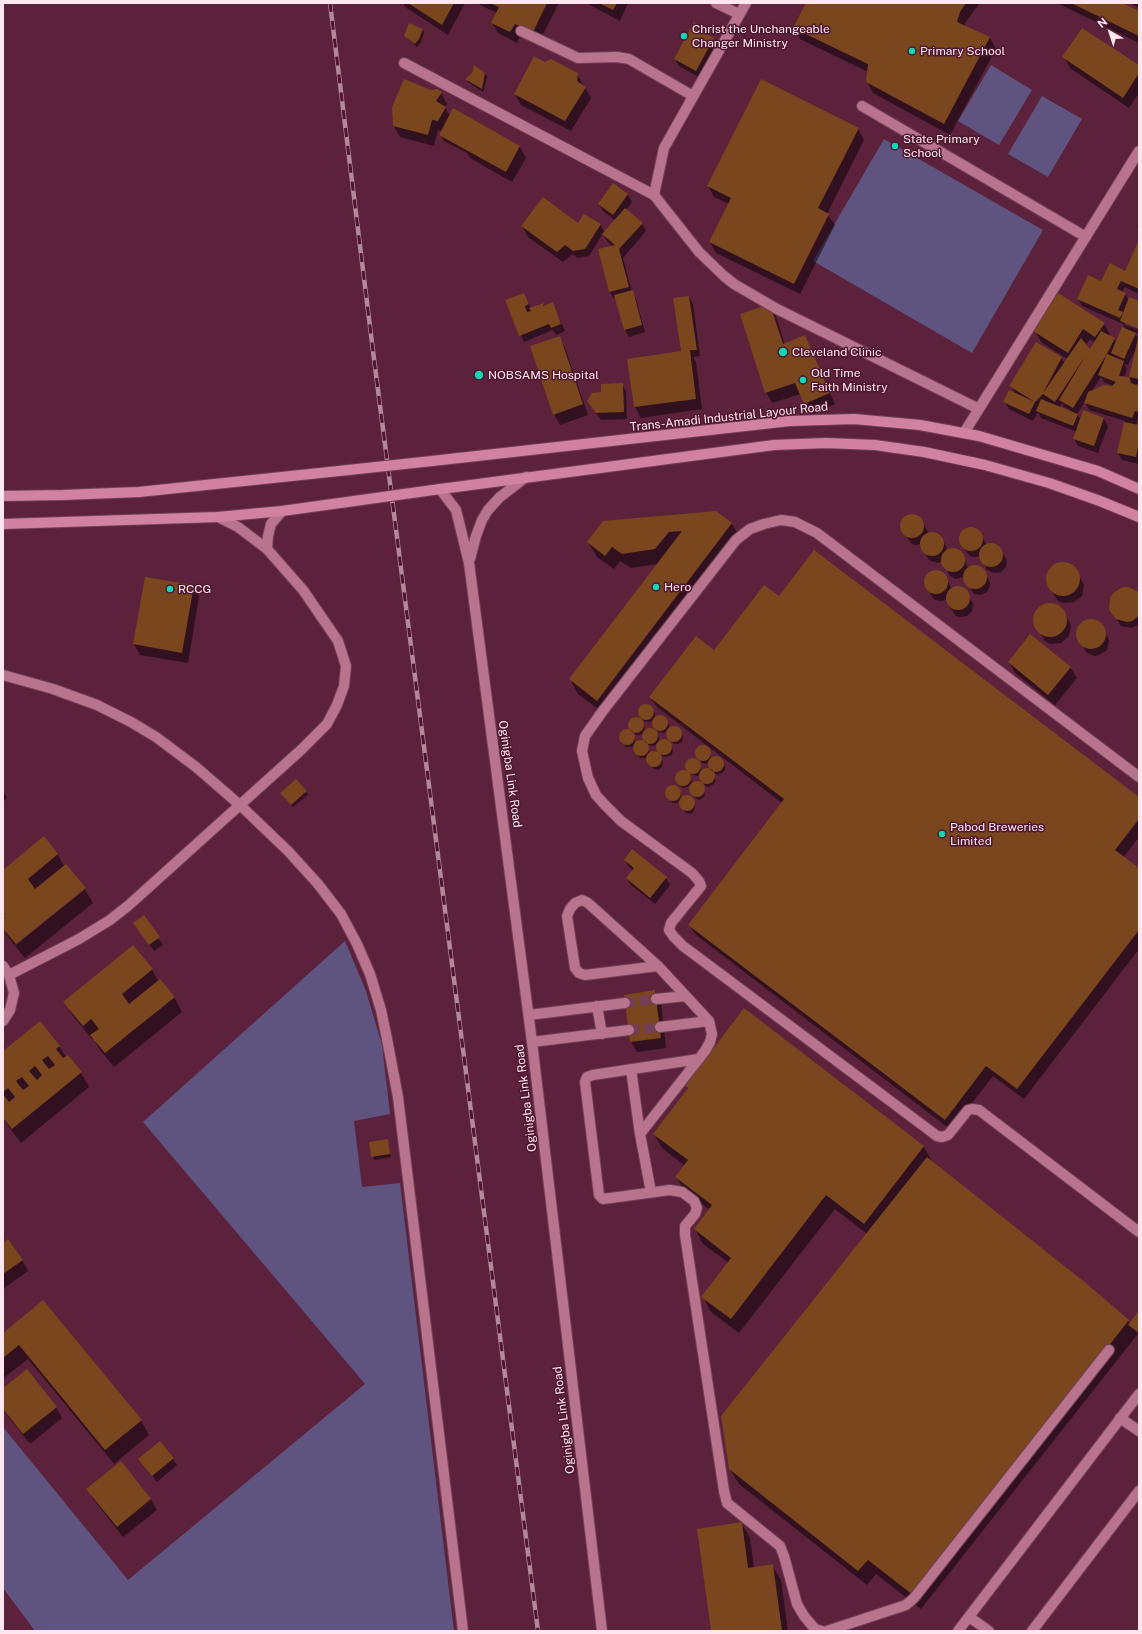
<!DOCTYPE html>
<html>
<head>
<meta charset="utf-8">
<style>
	body { margin:0 }
	#map { position:relative; width:1142px; height:1634px; overflow:hidden; background:#5c213b; font-family:"Public Sans",sans-serif }
	canvas { display:block }
	.frame { position:absolute; inset:0; border:4px solid #fee7ee; pointer-events:none }
	.north { position:absolute; left:1090px; top:12px; width:40px; height:40px; -webkit-text-stroke:3px #501630; paint-order:stroke; rotate:321deg; font-size:11px; font-weight:700; line-height:16px; text-align:center; color:#fee7ee }
	.north::after { content:''; display:block; margin:auto; width:14px; height:18px; background:#fee7ee; clip-path:polygon(50% 0,100% 100%,50% 72%,0 100%) }
</style>
</head>
<body>
<div id="map">
<canvas width="1142" height="1634"></canvas>
<div class="frame"></div>
<div class="north">N</div>
</div>
<script>
const c = document.querySelector('canvas').getContext('2d');
c.lineJoin = 'round';
function paint(path, color) {
  c.fillStyle = color;
  c.fill(path, 'evenodd');
}
function shape(rows) {
  const path = new Path2D();
  for (const r of rows) {
    if (r.length === 3) {
      path.moveTo(r[0] + r[2], r[1]);
      path.arc(r[0], r[1], r[2], 0, 2 * Math.PI);
      continue;
    }
    path.moveTo(r[0], r[1]);
    for (let i = 2; i < r.length; i += 2) path.lineTo(r[i], r[i + 1]);
  }
  return path;
}
function strokePath(path, color, width, dash) {
  c.strokeStyle = color;
  c.lineWidth = width;
  c.lineCap = dash ? 'butt' : 'round';
  c.setLineDash(dash || []);
  c.stroke(path);
}
function label(font, color, halo, rows, align = 'center') {
  c.font = font + ' "Public Sans",sans-serif';
  c.lineWidth = 3;
  c.setLineDash([]);
  c.textBaseline = 'middle';
  c.strokeStyle = halo;
  c.fillStyle = color;
  for (const [text, x, y, turn = 0] of rows) {
    c.save();
    c.translate(x, y);
    c.rotate((+turn || 0) * Math.PI / 180);
    c.textAlign = isNaN(turn) ? turn : align;
    if (halo) c.strokeText(text, 0, 0);
    c.fillText(text, 0, 0);
    c.restore();
  }
}
paint(shape([
	[991,65,1032,90,999,145,958,121],
	[1042,96,1082,119,1048,177,1008,154],
	[884,139,1043,230,972,353,813,261],
	[345,941,366,991,382,1045,390,1114,354,1121,362,1187,400,1183,454,1631,35,1631,3,1588,3,1427,128,1580,365,1384,143,1122]
]), '#5f537f');
paint(shape([
	[403,3,465,3,448,35,405,7],
	[476,3,559,3,539,42,521,34,517,43,498,33,492,23,497,13],
	[586,3,628,3,620,21],
	[807,3,980,3,965,23,965,26,990,38,996,49,950,135,873,93,867,82,868,72,800,39,794,28],
	[1057,3,1120,3,1139,12,1139,43],
	[1130,3,1139,3,1139,8],
	[694,24,702,28,707,36,713,39,717,46,700,78,679,66,675,59],
	[423,30,424,33,421,42,417,47,405,36],
	[1064,57,1139,67,1139,93,1129,108,1070,68],
	[545,63,577,74,591,98,571,131,521,105,515,94],
	[485,73,487,77,483,92,468,82,467,79],
	[431,91,441,93,447,104,445,107,450,116,477,122,520,147,526,158,512,182,470,158,467,153,444,141,440,134,442,131,438,130,434,146,400,137,394,126],
	[858,129,864,140,827,214,835,225,800,294,716,253,710,242,729,204,714,197,708,186],
	[613,185,628,195,632,202,626,210,642,224,646,231,623,258,632,292,636,299,645,332,629,337,625,330,616,298,614,299,610,292,613,247,607,241,603,233,589,256,578,258,572,254,563,262,528,237,522,226,600,224,605,233,615,220,603,211,599,204],
	[1139,223,1139,230,1137,226],
	[1139,243,1139,294,1125,287,1122,292,1125,294,1129,300,1139,302,1139,328,1125,322,1125,325,1139,330,1139,334,1134,332,1139,340,1139,385,1136,384,1135,386,1139,387,1139,416,1136,426,1139,426,1139,464,1122,460,1118,453,1125,421,1089,410,1085,402,1077,414,1081,420,1104,419,1108,426,1098,453,1078,446,1074,439,1077,432,1041,418,1038,412,1033,421,1009,409,1005,402,1015,393,1011,386,1061,358,1065,363,1067,359,1041,342,1035,331,1104,324,1110,334,1109,336,1114,339,1116,343,1126,330,1123,324,1082,306,1078,299,1101,282,1126,272],
	[1090,339,1095,343,1090,351,1086,345],
	[1136,349,1130,377,1132,378,1124,377,1127,369,1124,364,1128,365],
	[1101,377,1104,382,1115,387,1092,391],
	[1062,403,1064,407,1070,410,1069,412,1059,408],
	[689,297,693,304,700,356,693,357,696,362,702,409,641,418,635,407,628,360,682,352],
	[507,301,528,301,531,309,543,304,545,306,552,303,565,331,556,335,553,330,524,342],
	[770,306,776,316,785,345,804,336,810,347,835,404,811,415,801,394,772,403,766,392],
	[559,337,565,348,588,415,560,425,554,414],
	[622,384,626,391,627,419,601,420,593,408,602,393],
	[716,512,732,524,740,538,605,714,578,694,570,679,658,564,631,568,620,561,614,569,597,557,588,542],
	[909,515,917,516,922,521,928,532,927,535,929,533,937,534,942,539,946,546,947,552,954,549,961,552,968,568,976,566,982,568,990,582,990,586,987,592,981,595,974,594,964,577,955,579,949,575,943,561,938,563,931,561,928,559,921,544,914,545,911,543,902,530,902,523],
	[971,527,978,530,987,545,992,544,998,547,1007,560,1006,567,1001,572,994,573,987,570,981,556,973,557,970,556,965,550,960,539,962,532],
	[1060,563,1071,565,1075,568,1084,585,1082,596,1074,602,1063,603,1058,601,1048,585,1047,579,1050,569],
	[937,571,943,574,946,577,952,590,955,588,965,590,973,604,972,611,967,616,960,617,956,616,947,602,947,599,942,601,935,600,932,597,925,583,927,576,930,573],
	[146,578,193,586,199,597,188,663,140,655,134,644],
	[1139,595,1139,625,1131,628,1121,626,1115,617],
	[779,598,1139,799,1139,837,1123,858,1139,870,1139,949,1024,1099,993,1076,951,1130,696,935,689,925,782,803,657,707,650,697,715,652],
	[1052,603,1059,606,1065,613,1071,626,1069,636,1061,643,1050,644,1045,641,1035,625,1034,620,1037,609,1047,604],
	[1089,621,1098,623,1108,637,1109,641,1107,650,1099,655,1095,656,1087,653,1078,638,1077,633,1081,625],
	[1009,662,1070,667,1077,678,1055,705,1015,673],
	[646,706,650,707,655,714,655,718,650,722,644,721,640,713,642,708],
	[659,717,664,718,669,725,669,729,664,733,658,732,654,724,656,718],
	[636,718,642,721,644,724,645,731,643,734,638,735,634,734,630,726,632,720],
	[673,728,677,729,683,736,682,742,678,744,674,744,668,735,670,729],
	[650,729,654,730,657,734,659,737,659,743,664,740,668,741,673,750,672,755,666,757,662,756,658,748,659,742,654,746,648,745,644,737,646,731],
	[624,731,628,731,633,735,635,739,635,745,638,742,642,742,647,746,649,750,649,756,652,753,658,754,663,761,662,767,658,770,654,769,649,763,649,755,646,758,640,758,635,752,635,744,633,747,626,747,623,744,621,741,621,734],
	[700,747,706,748,711,755,711,759,706,764,702,763,697,757,696,752],
	[718,758,725,766,725,770,722,773,718,775,712,771,710,763,712,759],
	[692,759,696,760,702,770,700,774,697,776,690,774,686,767,688,761],
	[706,770,712,772,716,780,714,784,708,787,705,785,700,778,701,773],
	[684,772,691,780,692,784,698,783,702,785,705,795,703,798,699,800,693,796,690,786,683,788,679,785,676,777,678,774],
	[670,787,677,787,681,794,682,800,684,797,690,798,695,805,694,811,691,814,686,813,681,807,681,799,677,803,673,803,669,800,666,792],
	[3,791,7,798,3,801],
	[306,792,308,795,293,807,283,796],
	[44,838,58,855,64,866,84,888,14,945,3,930,3,871],
	[625,860,666,878,670,885,655,904,631,885,627,878,633,870,629,867],
	[84,888,93,903,25,958,15,946,84,890],
	[143,916,163,945,154,951,134,923],
	[133,947,152,970,159,982,174,997,182,1012,114,1067,100,1050,93,1038,92,1039,73,1016,65,1002],
	[655,991,661,1002,666,1048,637,1052,631,1042],
	[59,1046,66,1057,81,1073,89,1087,21,1143,3,1119,3,1052],
	[686,1086,923,1146,932,1161,1128,1321,1130,1324,1139,1316,1139,1336,1137,1335,921,1609,876,1574,867,1585,739,1484,730,1469,867,1234,835,1209,739,1333,711,1312,703,1297,729,1263,703,1244,695,1229,710,1210,685,1191,676,1177,685,1166,662,1148,654,1134,688,1090],
	[387,1141,391,1157,374,1160,370,1143],
	[3,1244,22,1260,28,1271,3,1289],
	[3,1334,141,1421,149,1435,114,1464,28,1359,5,1377,3,1375],
	[3,1390,56,1407,62,1418,30,1444,3,1410],
	[160,1442,177,1465,157,1482,139,1459],
	[88,1490,151,1499,157,1510,123,1537,94,1500],
	[742,1524,750,1538,754,1568,772,1565,781,1580,788,1631,712,1631]
]), '#0007');
paint(shape([
	[408,3,454,3,442,25],
	[490,3,547,3,533,32,515,24,510,32,491,23,499,7],
	[599,3,617,3,613,10],
	[806,3,966,3,960,12,957,22,990,37,944,124,866,82,868,64,793,28],
	[1071,3,1123,3,1139,11,1139,36],
	[694,22,703,27,701,31,714,38,696,71,674,59],
	[409,23,423,29,419,39,415,44,404,36],
	[1082,28,1139,65,1139,73,1123,98,1062,57],
	[534,56,545,62,551,59,578,73,577,81,586,87,565,121,514,94],
	[474,65,485,73,482,89,465,79,472,73],
	[404,79,431,90,437,89,442,92,436,101,446,107,438,121,432,120,428,135,393,126,392,107],
	[761,79,859,128,818,208,829,214,794,284,709,242,731,198,707,186],
	[453,108,520,146,506,172,439,135],
	[613,183,628,194,613,215,598,204],
	[543,197,578,223,584,214,601,224,585,249,573,251,565,245,557,252,521,226],
	[625,208,643,223,619,249,629,287,609,292,598,249,615,245,602,234],
	[1139,240,1139,289,1121,281,1117,289,1126,293,1118,310,1123,312,1120,318,1077,299,1088,275,1101,281,1110,263,1125,271],
	[633,290,642,325,624,330,614,295],
	[524,293,529,304,525,306,527,312,531,311,529,308,544,303,543,306,553,302,561,324,551,328,549,324,519,336,505,300],
	[1058,293,1105,323,1095,337,1083,329,1068,353,1033,331],
	[689,296,697,350,690,350,696,399,634,407,627,359,681,351,673,298],
	[1129,297,1139,301,1139,329,1120,321],
	[770,304,783,344,805,335,830,393,804,404,795,383,765,393,740,314],
	[1122,327,1136,333,1124,359,1111,353],
	[1101,331,1115,338,1107,354,1124,361,1119,376,1129,377,1131,383,1139,386,1139,412,1135,411,1132,418,1084,403,1088,392,1104,385,1112,386,1116,382,1098,375,1107,354,1073,408,1059,400,1086,355,1055,402,1043,394,1035,402,1009,386,1036,342,1062,357,1043,393,1081,338,1090,349],
	[560,336,583,404,553,415,530,346],
	[1138,338,1139,338,1139,379,1129,377],
	[623,383,624,412,596,413,587,401,592,393,601,392,601,384],
	[1009,390,1035,402,1029,414,1003,402],
	[1041,399,1078,414,1073,426,1036,411],
	[1083,410,1104,418,1094,446,1073,439],
	[1124,422,1139,425,1139,442,1136,457,1117,453],
	[716,511,732,523,597,701,569,679,682,531,669,532,655,549,622,554,612,547,605,556,587,542,603,521],
	[912,526,12],
	[971,539,12],
	[932,544,12],
	[991,555,12],
	[953,560,12],
	[814,550,1139,797,1139,819,1115,850,1139,868,1139,930,1017,1089,986,1066,945,1120,688,925,784,799,649,697,696,636,714,650,764,585,779,596],
	[1063,579,17],
	[975,577,12],
	[936,582,12],
	[145,577,194,585,182,653,133,644],
	[958,598,12],
	[1123,587,1128,587,1139,592,1139,616,1132,621,1127,622,1116,619,1109,610,1110,598,1113,593],
	[1050,620,17],
	[1091,634,15],
	[1030,634,1071,667,1048,695,1008,662],
	[646,712,8],
	[660,723,8],
	[636,725,8],
	[674,734,8],
	[650,736,8],
	[627,737,8],
	[664,747,8],
	[641,748,8],
	[703,753,8],
	[654,759,8],
	[716,764,8],
	[693,766,8],
	[707,776,8],
	[683,778,8],
	[296,779,307,791,291,805,280,793],
	[697,789,8],
	[673,793,8],
	[687,803,8],
	[44,836,58,854,28,879,35,889,66,864,86,888,16,944,3,929,3,915,5,914,3,912,3,870],
	[632,849,667,877,650,898,626,878,634,868,624,860],
	[144,915,160,937,149,945,133,923],
	[133,945,153,969,122,994,129,1004,160,979,175,997,105,1053,90,1035,99,1029,91,1019,83,1026,63,1002],
	[655,990,661,1038,630,1042,624,995],
	[744,1008,924,1146,864,1224,826,1195,731,1319,701,1297,731,1258,694,1229,712,1205,675,1177,688,1160,653,1134,688,1088,685,1086],
	[40,1021,60,1046,56,1049,63,1058,68,1055,82,1072,12,1129,3,1118,3,1094,9,1102,15,1097,8,1088,3,1092,3,1051],
	[48,1056,55,1065,49,1069,42,1060],
	[35,1066,42,1075,37,1080,29,1071],
	[22,1077,29,1086,23,1090,16,1081],
	[388,1139,390,1154,371,1157,369,1142],
	[927,1157,1087,1284,1129,1320,913,1595,868,1560,858,1571,729,1469,721,1416],
	[8,1239,23,1260,3,1274,3,1243],
	[43,1300,142,1420,105,1450,19,1345,3,1358,3,1333],
	[1137,1313,1139,1315,1139,1333,1128,1325],
	[27,1369,57,1407,23,1434,3,1409,3,1388],
	[160,1441,174,1458,152,1476,138,1459],
	[121,1461,151,1499,117,1527,86,1489],
	[742,1522,748,1568,773,1564,782,1631,711,1631,697,1529]
]), '#79461d');
strokePath(shape([
	[625,1003,656,999],
	[629,1030,660,1027]
]), '#743f56', 10, [10, 5]);
const minor = shape([
	[716,3,739,14],
	[521,31,578,58,617,57,629,59,693,96],
	[404,63,654,195,699,252,724,276,734,284,777,309,979,409],
	[862,106,1086,237],
	[654,195,664,148,746,3],
	[964,433,1139,151],
	[440,489,456,510,469,563,532,1042,602,1631],
	[267,549,268,536,271,524,282,511],
	[470,559,476,536,482,520,488,510,500,497,526,477],
	[3,675,53,689,97,705,131,722,156,737,196,767,241,806,288,851,318,884,341,914,357,944,370,974,381,1010,387,1039,398,1097,463,1631],
	[1139,777,817,533,795,522,781,520,764,524,750,529,736,540,602,712,585,736,582,751,588,778,596,795,605,805,621,821,692,873,699,881,701,886,671,923,669,930,674,937,683,946,937,1136,942,1137,948,1135,968,1110,972,1109,979,1110,1139,1232],
	[3,966,9,975,14,993,10,1010,3,1021],
	[9,975,79,939,110,920,129,905,302,749,327,724,337,705,344,686,346,666,338,641,303,590,267,549,238,527,218,517],
	[656,999,686,996],
	[597,1006,602,1034],
	[529,1015,625,1003],
	[660,1027,709,1021],
	[532,1042,629,1030],
	[699,1059,593,1075,587,1077,585,1082,599,1195,603,1199,670,1190,682,1192,694,1201,697,1208,695,1214,685,1226,685,1235,724,1491,727,1503,780,1546,784,1556,797,1604,804,1616,815,1629,822,1631],
	[631,1069,640,1134,651,1192],
	[640,1134,705,1051,710,1042,712,1034,709,1021,658,966,588,903,582,900,575,903,570,909,567,916,575,968,579,973,585,975,658,966],
	[1120,1418,1139,1431],
	[969,1617,989,1631],
	[827,1631,906,1605,914,1598,1109,1350],
	[958,1631,1139,1394],
	[1032,1631,1139,1491]
]);
const major = shape([
	[432,461,790,421,854,419,920,425,979,436,1098,471,1139,489],
	[433,490,774,445,826,443,875,445,924,452,985,465,1049,483,1100,501,1139,517],
	[3,496,63,495,139,492,339,471],
	[3,524,218,517,282,511,340,503]
]);
strokePath(minor, '#714057', 12);
strokePath(major, '#714057', 12);
strokePath(minor, '#b8748d', 10);
strokePath(major, '#d282a1', 10);
const rail = shape([
	[330,3,374,359,538,1631]
]);
strokePath(rail, '#b18999', 4.5);
strokePath(rail, '#501630', 3, [9]);
const majorBridge = shape([
	[339,471,432,461],
	[340,503,433,490]
]);
strokePath(majorBridge, '#714057', 12, []);
strokePath(majorBridge, '#d282a1', 10);
for (const [x, y, r, color] of [
	[684,36,4,"#11d5b4"],
	[912,51,4,"#11d5b4"],
	[895,146,4,"#11d5b4"],
	[783,352,5,"#11d5b4"],
	[479,375,5,"#11d5b4"],
	[803,380,4,"#11d5b4"],
	[656,587,4,"#11d5b4"],
	[170,589,4,"#11d5b4"],
	[942,834,4,"#11d5b4"]
]) {
  const dot = new Path2D();
  dot.arc(x, y, r, 0, 2 * Math.PI);
  c.fillStyle = color;
  c.fill(dot);
  strokePath(dot, '#501630', 1.5);
}
label('12px', '#fee7ee', '#501630', [
	["Christ the Unchangeable",692,29],
	["Changer Ministry",692,43],
	["Primary School",920,51],
	["State Primary",903,139],
	["School",903,153],
	["Cleveland Clinic",792,352],
	["Old Time",811,373],
	["Faith Ministry",811,387],
	["NOBSAMS Hospital",488,375],
	["Hero",664,587],
	["RCCG",178,589],
	["Pabod Breweries",950,827],
	["Limited",950,841]
], 'left');
label('12px', '#fee7ee', '#501630', [
	["Trans-Amadi Industrial Layour Road",729,417,-6],
	["Oginigba Link Road",510,774,82],
	["Oginigba Link Road",526,1098,-97],
	["Oginigba Link Road",564,1420,-97]
]);
</script>
</body>
</html>
